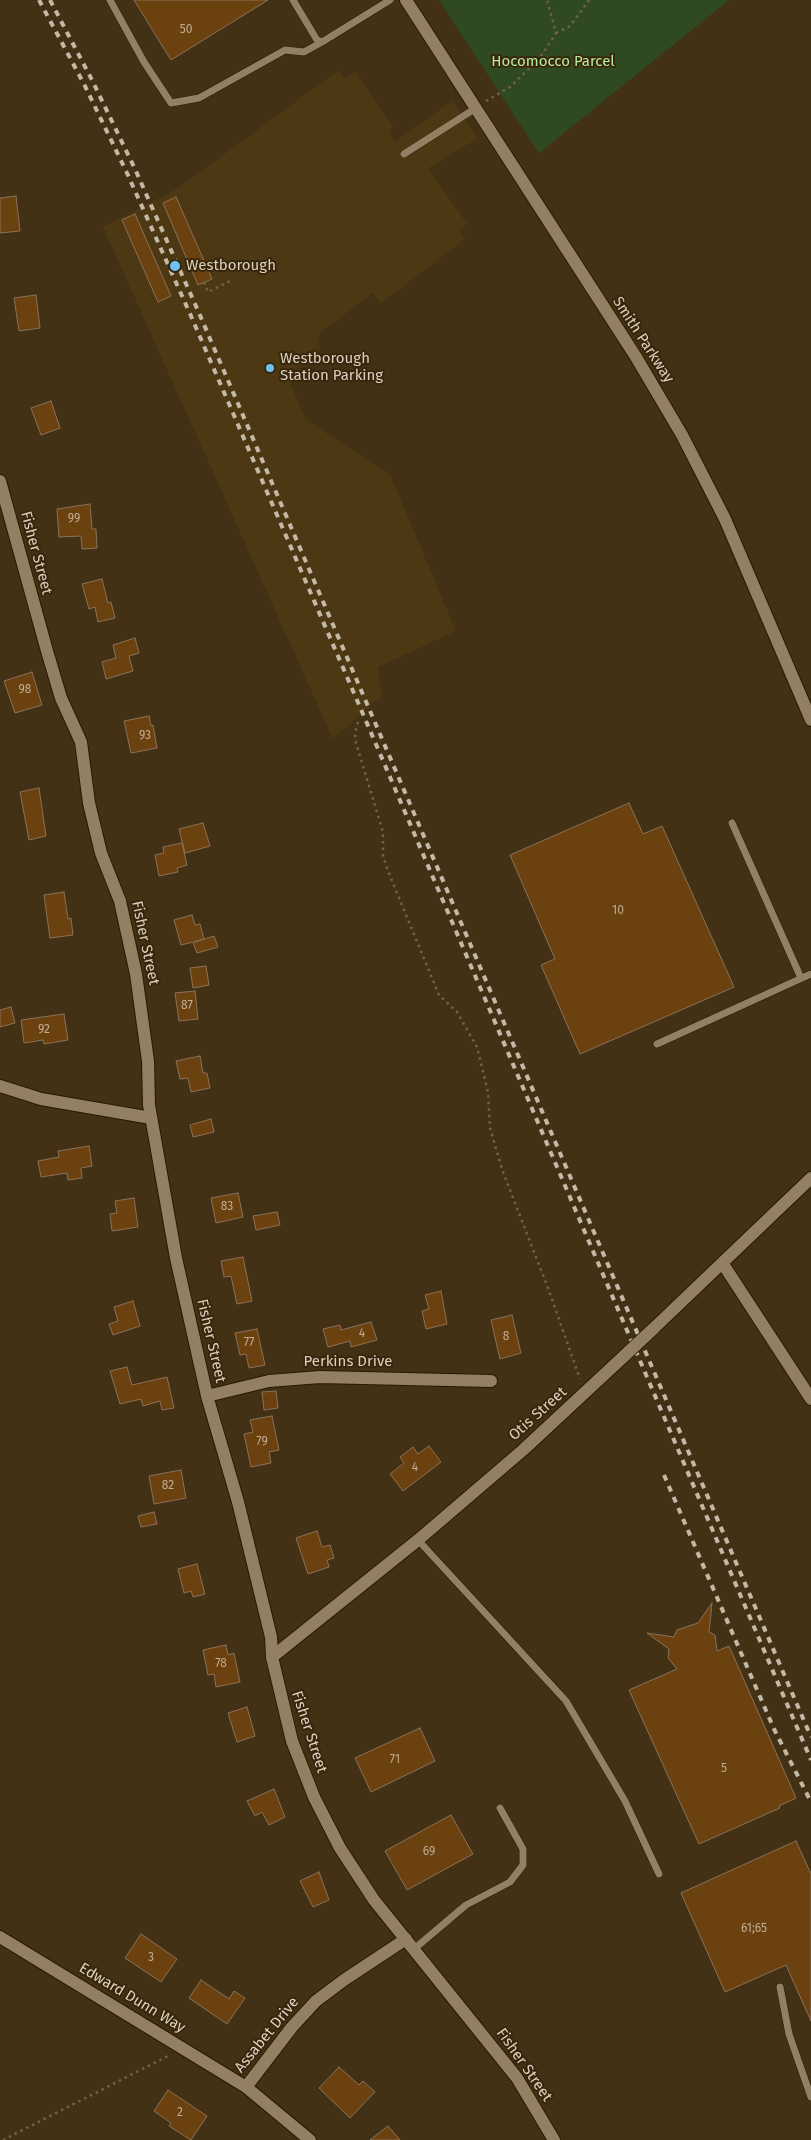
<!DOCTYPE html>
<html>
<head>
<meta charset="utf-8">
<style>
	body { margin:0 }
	canvas { display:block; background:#423115 }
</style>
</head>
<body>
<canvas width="811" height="2140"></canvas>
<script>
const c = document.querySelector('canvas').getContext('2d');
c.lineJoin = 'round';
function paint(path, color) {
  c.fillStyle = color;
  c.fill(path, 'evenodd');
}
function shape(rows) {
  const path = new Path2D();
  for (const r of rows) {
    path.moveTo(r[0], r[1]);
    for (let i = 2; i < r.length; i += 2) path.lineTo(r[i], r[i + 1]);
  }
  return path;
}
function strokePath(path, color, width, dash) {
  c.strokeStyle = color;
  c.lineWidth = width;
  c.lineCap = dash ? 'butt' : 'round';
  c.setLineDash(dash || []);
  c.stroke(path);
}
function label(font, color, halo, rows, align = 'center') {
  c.font = font + ' "Fira Sans",sans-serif';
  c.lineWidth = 4;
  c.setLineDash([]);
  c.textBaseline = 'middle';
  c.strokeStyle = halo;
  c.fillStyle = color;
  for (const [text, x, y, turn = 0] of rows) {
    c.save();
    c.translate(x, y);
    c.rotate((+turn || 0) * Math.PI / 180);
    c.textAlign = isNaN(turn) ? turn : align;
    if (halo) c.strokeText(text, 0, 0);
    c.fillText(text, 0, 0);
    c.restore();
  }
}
paint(shape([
	[339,70,345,79,355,72,393,126,389,133,395,142,452,101,478,138,428,168,467,224,459,230,465,239,381,303,372,293,318,335,319,350,287,376,306,420,390,475,456,631,378,667,382,698,375,701,333,739,103,227,177,189]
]), '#4d3814');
paint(shape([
	[439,0,729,0,539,153]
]), '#2f4a23');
const building = shape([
	[134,0,268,0,171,60,134,0],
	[16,196,20,231,0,233,0,198,16,196],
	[176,197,212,279,198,285,163,203,176,197],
	[135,214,171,296,158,302,122,220,135,214],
	[36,295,40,328,19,331,14,298,36,295],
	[51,401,60,428,41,435,31,408,51,401],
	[90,504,92,529,96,529,97,548,82,549,81,536,59,537,57,509,90,504],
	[102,579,108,603,111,602,115,618,98,622,95,607,89,609,82,584,102,579],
	[135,638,139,653,129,656,133,671,106,679,102,662,116,658,113,645,135,638],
	[32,672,42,705,15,713,4,681,32,672],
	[149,716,151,726,153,725,157,748,131,753,124,721,149,716],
	[39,788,46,836,29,840,20,792,39,788],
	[629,803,643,834,662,826,734,987,580,1054,541,965,555,959,510,855,629,803],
	[203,823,210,846,185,853,179,829,203,823],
	[182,843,187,865,177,868,178,872,159,876,155,855,164,853,163,847,182,843],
	[64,892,68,919,71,918,73,935,50,938,44,895,64,892],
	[192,915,195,925,200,924,204,939,194,942,214,936,218,947,197,953,193,942,181,945,174,920,192,915],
	[206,966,209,985,193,988,190,968,206,966],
	[195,991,198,1019,179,1021,175,993,195,991],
	[11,1007,15,1023,0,1027,0,1010,11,1007],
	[64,1014,68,1040,44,1044,43,1040,24,1043,21,1020,64,1014],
	[200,1056,203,1073,207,1073,210,1088,191,1092,188,1078,180,1079,176,1061,200,1056],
	[211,1119,214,1132,193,1137,190,1125,211,1119],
	[89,1146,92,1166,81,1168,82,1178,68,1180,67,1173,41,1177,38,1161,59,1157,58,1151,89,1146],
	[238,1193,243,1217,216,1223,211,1198,238,1193],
	[134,1198,138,1227,112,1231,110,1214,117,1213,115,1201,134,1198],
	[277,1212,280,1225,256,1230,253,1216,277,1212],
	[243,1257,252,1301,237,1304,231,1276,224,1277,221,1261,243,1257],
	[441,1291,447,1324,426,1329,422,1311,429,1309,425,1295,441,1291],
	[133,1301,140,1326,113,1335,109,1324,118,1321,114,1307,133,1301],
	[512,1315,521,1353,500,1359,491,1320,512,1315],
	[371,1322,377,1340,351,1347,350,1341,328,1347,323,1329,340,1325,341,1330,371,1322],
	[257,1329,265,1365,249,1368,246,1354,240,1355,235,1333,257,1329],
	[127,1367,132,1385,167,1377,174,1408,162,1410,160,1401,143,1406,141,1399,120,1404,110,1371,127,1367],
	[276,1391,278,1408,264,1410,262,1392,276,1391],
	[272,1416,279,1450,269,1452,271,1463,251,1467,244,1434,253,1432,250,1420,272,1416],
	[429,1446,441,1462,403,1491,390,1474,404,1463,400,1457,413,1447,418,1454,429,1446],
	[181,1470,186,1498,154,1504,149,1476,181,1470],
	[154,1512,157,1524,141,1527,138,1516,154,1512],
	[317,1531,322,1547,330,1545,334,1558,327,1560,329,1567,308,1574,296,1538,317,1531],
	[197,1564,205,1594,193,1597,191,1591,184,1593,178,1569,197,1564],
	[712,1603,709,1632,715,1635,717,1651,729,1646,796,1798,779,1806,780,1808,699,1844,629,1690,677,1669,668,1658,669,1649,647,1633,674,1637,677,1630,698,1623,712,1603],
	[226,1645,228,1655,234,1653,240,1682,216,1687,214,1674,208,1675,203,1650,226,1645],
	[247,1707,255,1736,237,1742,228,1713,247,1707],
	[420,1728,435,1761,371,1792,355,1758,420,1728],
	[274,1789,285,1817,269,1825,262,1812,255,1816,247,1801,274,1789],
	[451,1815,473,1854,407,1890,385,1851,451,1815],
	[796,1841,811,1874,811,2021,786,1965,725,1992,681,1893,796,1841],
	[319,1872,329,1900,313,1907,300,1881,319,1872],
	[141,1934,177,1959,161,1982,125,1958,141,1934],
	[201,1980,229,1999,234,1991,245,1998,227,2024,189,1998,201,1980],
	[339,2067,359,2085,363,2081,375,2092,350,2118,319,2088,339,2067],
	[168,2090,207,2116,191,2140,169,2126,171,2123,154,2111,168,2090],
	[388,2126,400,2140,370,2140,388,2126]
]);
paint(building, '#6b4110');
strokePath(building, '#8b7159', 1);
const service = shape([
	[110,0,144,62,171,103,199,98,285,50,304,52,322,42],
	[293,0,317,40,322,42,390,0],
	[404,154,476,108],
	[732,823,801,978],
	[657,1044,811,974],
	[418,1540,566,1701,625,1801,659,1874],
	[414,1949,466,1905,510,1882,523,1865,523,1849,500,1808],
	[780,1987,789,2034,811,2097]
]);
const minor = shape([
	[0,481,47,651,61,698,81,742,89,803,101,853,120,901,136,974,148,1061,149,1105,176,1258,207,1396,238,1502,271,1637,272,1657],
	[0,1086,41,1099,151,1118],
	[723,1264,811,1399],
	[207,1396,269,1381,320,1377,491,1381],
	[0,1937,246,2087],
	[310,2140,246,2087,292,2027,316,2001,344,1980,406,1939]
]);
const tertiary = shape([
	[406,0,636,357,682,435,725,519,811,720]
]);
const secondary = shape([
	[653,1329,811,1178],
	[554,2140,517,2078,374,1900,340,1848,314,1797,292,1741,272,1657,418,1540,523,1450,622,1358]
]);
strokePath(service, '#281900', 8);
strokePath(minor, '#281900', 14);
strokePath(tertiary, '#281900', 14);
strokePath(secondary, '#281900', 14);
strokePath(shape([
	[556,33,570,26,589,0],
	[486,101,510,87,538,60,551,41,556,33,547,0],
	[204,282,208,292,230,281],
	[358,722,355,734,356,743,383,832,383,856,388,871,439,995,457,1012,477,1047,488,1092,490,1128,503,1172,548,1288,580,1379],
	[3,2140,168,2056]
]), '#706149', 2.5, [2.5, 4]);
strokePath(service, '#938062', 7);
strokePath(minor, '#938062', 12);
strokePath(tertiary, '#938062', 12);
strokePath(secondary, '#938062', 12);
strokePath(shape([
	[39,0,84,84,127,173,191,316,363,714,811,1760],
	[50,0,92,80,135,169,199,313,811,1737],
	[664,1475,774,1729,811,1802]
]), '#c4b9a7', 4, [6, 6]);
const secondaryBridge = shape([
	[622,1358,653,1329]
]);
strokePath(secondaryBridge, '#281900', 14, []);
strokePath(secondaryBridge, '#938062', 12);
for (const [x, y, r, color] of [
	[175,266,6,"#71c1f5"],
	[270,368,5,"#71c1f5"]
]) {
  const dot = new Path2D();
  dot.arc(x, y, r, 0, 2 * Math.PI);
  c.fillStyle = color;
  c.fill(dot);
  strokePath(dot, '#38270b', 2);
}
label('12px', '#bfad95', null, [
	["50",186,30],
	["99",74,519],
	["98",25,690],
	["93",145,736],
	["10",618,911],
	["87",187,1006],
	["92",44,1030],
	["83",227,1207],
	["4",362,1334],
	["8",506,1337],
	["77",249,1343],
	["79",262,1442],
	["4",415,1468],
	["82",168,1486],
	["78",221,1664],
	["71",395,1760],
	["5",724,1769],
	["69",429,1852],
	["61;65",754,1929],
	["3",151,1958],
	["2",180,2113]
]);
label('15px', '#b5ea9f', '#38270b', [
	["Hocomocco Parcel",553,62]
]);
label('15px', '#dbd1c1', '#38270b', [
	["Westborough",186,266],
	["Westborough",280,359],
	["Station Parking",280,376]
], 'left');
label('15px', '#dbd1c1', '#38270b', [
	["Smith Parkway",643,340,57],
	["Fisher Street",36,553,75],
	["Fisher Street",145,943,78],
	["Fisher Street",211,1341,77],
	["Perkins Drive",348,1362],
	["Otis Street",538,1414,-42],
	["Fisher Street",309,1732,72],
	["Edward Dunn Way",132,1998,31],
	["Assabet Drive",267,2035,-51],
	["Fisher Street",524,2065,55]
]);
</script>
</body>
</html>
